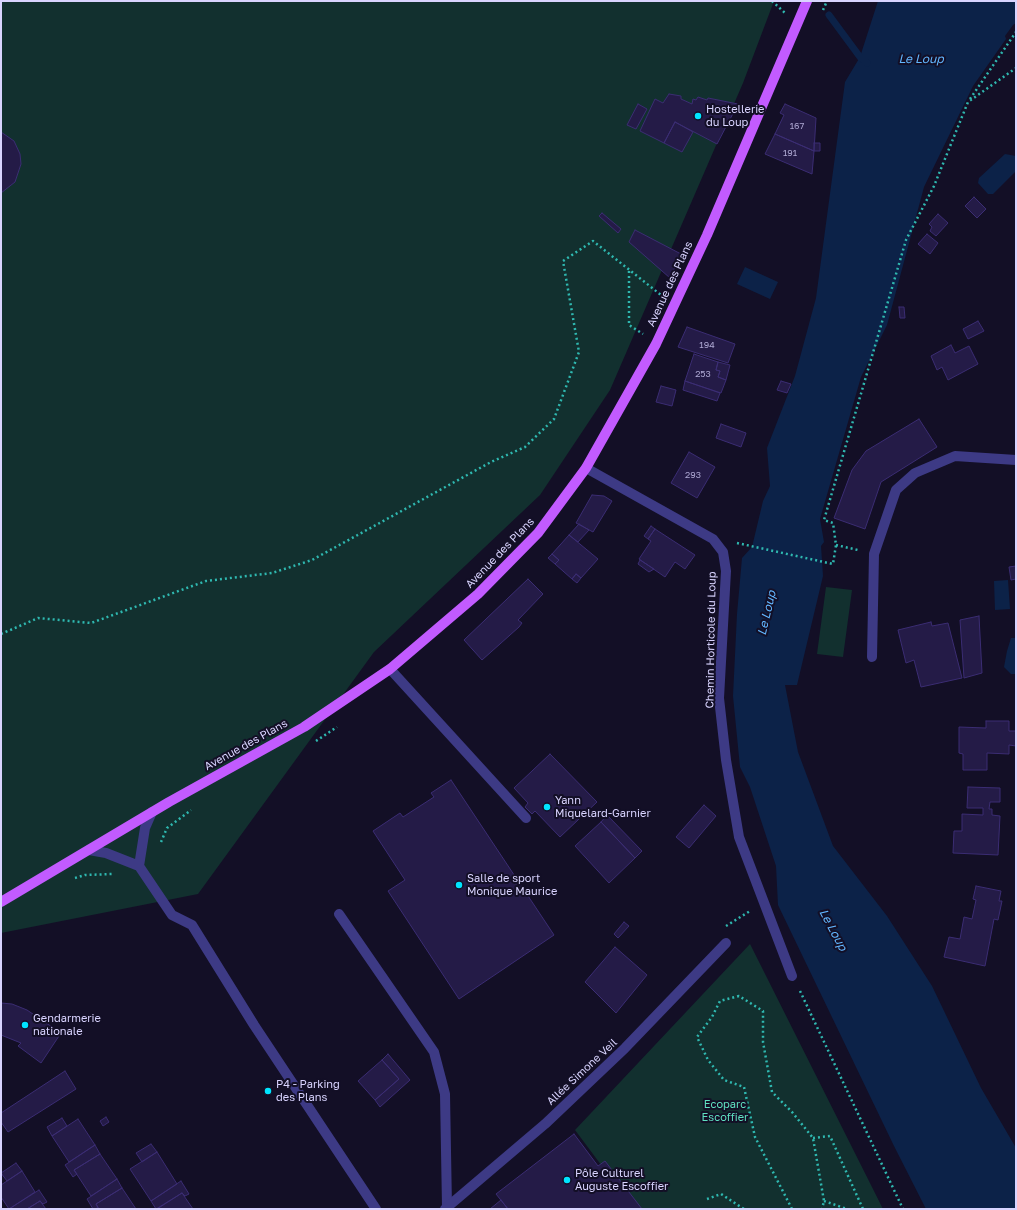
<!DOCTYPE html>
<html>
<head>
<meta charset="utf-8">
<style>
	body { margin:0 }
	#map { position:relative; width:1017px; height:1210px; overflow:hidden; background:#130f26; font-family:"Golos Text",sans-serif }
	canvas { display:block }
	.frame { position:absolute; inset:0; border:2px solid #d9d4ff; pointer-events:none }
</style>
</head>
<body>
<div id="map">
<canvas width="1017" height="1210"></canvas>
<div class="frame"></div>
</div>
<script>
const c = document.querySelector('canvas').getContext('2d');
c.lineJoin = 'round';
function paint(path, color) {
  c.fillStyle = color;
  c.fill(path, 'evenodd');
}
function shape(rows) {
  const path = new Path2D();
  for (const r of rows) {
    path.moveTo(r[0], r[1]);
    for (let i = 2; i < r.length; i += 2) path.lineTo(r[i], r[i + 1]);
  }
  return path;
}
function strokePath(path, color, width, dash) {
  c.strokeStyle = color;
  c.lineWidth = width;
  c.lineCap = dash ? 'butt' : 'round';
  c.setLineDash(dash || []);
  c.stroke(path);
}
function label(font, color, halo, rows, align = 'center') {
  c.font = font + ' "Golos Text",sans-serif';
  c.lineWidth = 4;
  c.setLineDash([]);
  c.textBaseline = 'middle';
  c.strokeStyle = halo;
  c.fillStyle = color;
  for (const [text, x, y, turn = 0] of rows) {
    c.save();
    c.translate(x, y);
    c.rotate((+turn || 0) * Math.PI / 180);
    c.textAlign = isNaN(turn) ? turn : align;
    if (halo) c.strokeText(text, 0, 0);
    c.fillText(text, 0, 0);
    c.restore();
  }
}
paint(shape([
	[1,1,774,1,743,83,610,390,540,495,374,652,198,894,1,933],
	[826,587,852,590,843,657,817,654],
	[750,944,883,1209,634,1209,575,1130]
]), '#12302f');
paint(shape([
	[878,1,1016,1,1016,23,1013,25,1005,36,1006,39,973,86,924,187,887,325,861,377,820,519,824,542,821,546,823,576,797,685,785,685,798,752,833,846,887,916,932,986,981,1088,1016,1148,1016,1209,926,1209,894,1146,778,905,776,866,750,787,740,767,733,696,737,614,742,558,752,547,763,501,770,486,767,448,795,376,816,298,845,82,860,57],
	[1005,154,1016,156,1016,171,993,194,988,194,978,183,979,178],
	[745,267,778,282,770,299,737,284],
	[1008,580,1010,609,995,610,994,581],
	[1011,638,1016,638,1016,674,1011,674,1004,667,1007,651]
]), '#0c2248');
strokePath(shape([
	[829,15,860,57,867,63]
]), '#0c2248', 7);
const building = shape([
	[669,94,681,96,681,99,692,104,693,99,696,100,698,97,707,100,708,98,738,104,717,144,675,122,664,143,640,131,655,99,663,103,669,94],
	[638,104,647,109,636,129,627,125,638,104],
	[785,104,816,118,814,151,775,134,784,115,780,113,785,104],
	[675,122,693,132,682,152,664,143,675,122],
	[1,132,14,141,20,154,21,164,15,182,1,193,1,132],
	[775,134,814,151,812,174,765,154,775,134],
	[814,143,820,143,820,151,814,151,814,143],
	[974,197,986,209,977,218,965,206,974,197],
	[602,213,621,229,618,233,599,216,602,213],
	[938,214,948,223,936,236,930,231,932,227,929,224,938,214],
	[635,230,681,254,670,278,629,242,635,230],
	[927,234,938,243,930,254,918,244,927,234],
	[899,307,904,307,905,318,900,318,899,307],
	[978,321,984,331,968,339,963,329,978,321],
	[687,327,735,344,728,363,678,347,687,327],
	[951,345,955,353,969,346,978,364,948,380,942,367,937,370,931,356,951,345],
	[694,354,718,362,716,370,720,371,718,377,726,380,721,393,685,381,694,354],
	[718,362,730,365,726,380,718,377,720,371,716,370,718,362],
	[685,381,720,393,717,401,683,390,685,381],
	[781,381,791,384,787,393,777,390,781,381],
	[661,386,676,390,672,406,656,402,661,386],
	[919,419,937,447,881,482,865,529,834,518,852,470,866,451,919,419],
	[721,424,746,433,741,447,716,438,721,424],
	[689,452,715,467,697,498,671,483,689,452],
	[592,495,604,496,612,501,593,532,576,523,592,495],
	[579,524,589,530,578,542,569,535,579,524],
	[651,526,655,529,648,539,644,536,651,526],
	[655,529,695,555,685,569,675,562,665,577,639,559,651,541,648,539,655,529],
	[569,535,598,559,581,578,576,574,572,579,555,564,559,560,552,554,569,535],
	[552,554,559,560,555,564,548,558,552,554],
	[640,560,654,569,649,572,638,564,640,560],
	[1016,566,1016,579,1011,580,1009,567,1016,566],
	[576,574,581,578,577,583,572,579,576,574],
	[528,579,543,594,518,620,522,623,519,627,482,660,464,640,528,579],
	[979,616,982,673,964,678,960,620,979,616],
	[931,622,932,626,948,623,962,678,921,687,914,660,906,663,898,630,931,622],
	[986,721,1009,721,1009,731,1016,731,1016,746,1009,745,1009,754,987,753,987,770,963,770,963,754,959,753,959,727,986,728,986,721],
	[550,754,597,802,560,837,535,811,532,814,525,807,528,803,514,788,550,754],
	[451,780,554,935,459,999,388,891,405,880,373,831,400,813,403,817,434,797,431,793,451,780],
	[968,787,1000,788,1000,802,990,802,989,809,992,809,992,815,1000,816,998,855,953,853,954,831,962,831,962,814,983,815,983,808,967,808,968,787],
	[704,805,716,816,689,848,676,837,704,805],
	[607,815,642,851,635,858,601,822,607,815],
	[601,822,635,858,609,883,575,846,601,822],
	[976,886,1001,891,999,901,1002,901,998,920,994,919,985,966,944,957,949,937,960,939,964,917,972,919,976,900,973,899,976,886],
	[624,922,629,926,618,938,614,934,624,922],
	[615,947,647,975,616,1013,585,982,615,947],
	[1,1003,12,1004,27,1010,61,1033,41,1063,18,1046,21,1043,1,1035,1,1003],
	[388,1054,410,1080,380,1107,375,1100,399,1079,382,1060,388,1054],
	[382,1060,399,1079,375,1100,358,1081,382,1060],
	[65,1071,76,1089,8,1132,1,1122,1,1113,65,1071],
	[106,1117,109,1122,103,1126,100,1121,106,1117],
	[62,1118,67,1126,52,1136,47,1127,62,1118],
	[78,1119,95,1145,69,1162,52,1136,78,1119],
	[574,1134,598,1166,605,1161,642,1209,508,1209,496,1194,574,1134],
	[151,1144,157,1152,142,1162,136,1153,151,1144],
	[95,1145,100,1154,74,1170,77,1174,73,1177,65,1165,95,1145],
	[157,1152,177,1184,151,1201,130,1169,157,1152],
	[100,1154,117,1179,91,1196,74,1170,100,1154],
	[16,1163,22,1171,7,1181,1,1173,16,1163],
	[22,1171,35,1192,9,1209,1,1197,1,1185,22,1171],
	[117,1179,122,1188,96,1204,98,1208,93,1209,87,1199,117,1179],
	[181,1181,189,1194,185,1196,182,1193,156,1209,151,1201,181,1181],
	[122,1188,136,1209,99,1209,96,1204,122,1188],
	[39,1190,47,1202,43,1204,40,1201,27,1209,9,1209,39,1190],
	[182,1193,193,1209,157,1209,182,1193],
	[501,1200,508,1209,490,1209,501,1200],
	[40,1201,46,1209,27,1209,40,1201]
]);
paint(building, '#241b47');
strokePath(building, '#3b2d73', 1);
strokePath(shape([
	[772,1,785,13],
	[823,10,827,1],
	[970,99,1016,32],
	[629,271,629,325,643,334],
	[737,543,833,564,836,545,833,523,824,520,906,240,934,186,968,102,1016,68],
	[836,545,858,550],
	[1,634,38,618,91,623,206,581,272,573,312,560,491,462,525,447,554,419,579,352,563,261,593,241,661,295],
	[316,741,337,727],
	[161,842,167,828,191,810],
	[75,878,85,875,112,874],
	[726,926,750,911],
	[800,991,903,1209],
	[813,1138,830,1136,863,1209],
	[707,1199,721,1194,744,1209],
	[824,1201,847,1209],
	[792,1209,755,1137,744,1087,724,1080,708,1060,697,1037,712,1017,720,1001,739,996,763,1011,763,1042,772,1092,792,1112,813,1138,824,1201,822,1209]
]), '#2fb8b0', 2.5, [2, 3]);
strokePath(shape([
	[390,669,526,818],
	[89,850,106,853,139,866,172,915,192,925,254,1025,376,1209],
	[139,866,145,828,152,812],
	[339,914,434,1052,445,1094,447,1207]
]), '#3d3a85', 10);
strokePath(shape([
	[586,468,713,539,723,552,726,571,719,698,726,760,739,837,792,976],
	[872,657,874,554,896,490,915,473,955,456,1016,460],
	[445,1209,545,1124,625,1048,726,943]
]), '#3d3a85', 10);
strokePath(shape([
	[1,902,169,802,304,727,390,669,478,594,538,533,586,468,656,344,707,235,807,1]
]), '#c25bff', 10);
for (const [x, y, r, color] of [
	[698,116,4,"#00e5ff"],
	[547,807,4,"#00e5ff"],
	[459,885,4,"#00e5ff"],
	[25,1025,4,"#00e5ff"],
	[268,1091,4,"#00e5ff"],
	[567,1180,4,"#00e5ff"]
]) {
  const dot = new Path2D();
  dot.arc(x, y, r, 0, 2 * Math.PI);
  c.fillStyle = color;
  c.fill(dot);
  strokePath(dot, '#130f26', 1.5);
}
label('9px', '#aca6d1', null, [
	["167",797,126],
	["191",790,153],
	["194",707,345],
	["253",703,374],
	["293",693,475]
]);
label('11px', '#d9d4ff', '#130f26', [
	["Hostellerie",706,110],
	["du Loup",706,123],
	["Yann",555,801],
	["Miquelard-Garnier",555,814],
	["Salle de sport",467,879],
	["Monique Maurice",467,892],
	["Gendarmerie",33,1019],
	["nationale",33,1032],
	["P4 - Parking",276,1085],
	["des Plans",276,1098],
	["Pôle Culturel",575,1174],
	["Auguste Escoffier",575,1187]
], 'left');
label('11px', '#d9d4ff', '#130f26', [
	["Avenue des Plans",670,284,-65],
	["Avenue des Plans",500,553,-46],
	["Chemin Horticole du Loup",711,640,-89],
	["Avenue des Plans",246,745,-29],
	["Allée Simone Veil",582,1072,-43]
]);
label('11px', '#5fe0c0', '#130f26', [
	["Ecoparc",725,1105],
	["Escoffier",725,1118]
]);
label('italic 12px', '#62b6ff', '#130f26', [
	["Le Loup",921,59],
	["Le Loup",767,613,-77],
	["Le Loup",833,930,62]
]);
</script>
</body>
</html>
